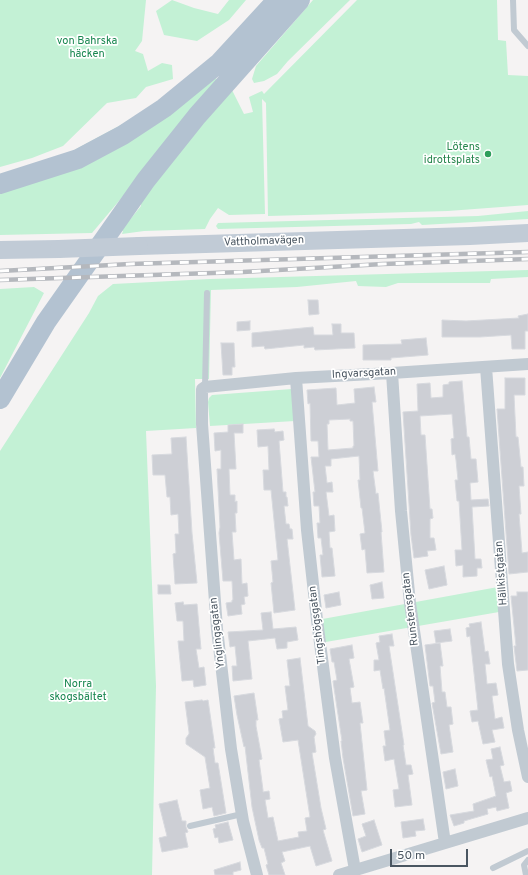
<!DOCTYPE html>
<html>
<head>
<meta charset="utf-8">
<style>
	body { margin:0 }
	#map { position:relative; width:528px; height:875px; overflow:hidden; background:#f5f3f3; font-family:Overpass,sans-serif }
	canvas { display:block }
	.scale { position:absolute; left:390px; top:849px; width:78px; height:18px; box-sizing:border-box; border:2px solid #4a5661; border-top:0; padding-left:5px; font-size:12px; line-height:14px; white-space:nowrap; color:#4a5661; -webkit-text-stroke:3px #fff; paint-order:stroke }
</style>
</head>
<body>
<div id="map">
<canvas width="528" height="875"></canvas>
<div class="scale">50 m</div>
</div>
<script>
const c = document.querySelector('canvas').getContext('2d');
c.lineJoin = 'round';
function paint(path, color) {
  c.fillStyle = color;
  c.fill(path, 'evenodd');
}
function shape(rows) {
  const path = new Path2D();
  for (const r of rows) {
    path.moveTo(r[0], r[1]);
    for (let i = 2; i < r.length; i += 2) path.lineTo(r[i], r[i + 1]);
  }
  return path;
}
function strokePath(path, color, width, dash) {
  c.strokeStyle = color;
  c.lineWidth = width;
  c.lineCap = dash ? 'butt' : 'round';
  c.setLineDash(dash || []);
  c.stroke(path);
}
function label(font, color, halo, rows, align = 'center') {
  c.font = font + ' Overpass,sans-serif';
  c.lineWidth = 3.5;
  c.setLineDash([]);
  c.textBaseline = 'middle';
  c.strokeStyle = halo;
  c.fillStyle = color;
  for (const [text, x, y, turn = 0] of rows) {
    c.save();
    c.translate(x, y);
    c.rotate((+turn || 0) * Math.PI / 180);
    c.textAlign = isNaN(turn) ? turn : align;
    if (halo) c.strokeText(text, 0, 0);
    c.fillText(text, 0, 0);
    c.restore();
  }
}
paint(shape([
	[0,0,146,0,142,41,135,51,143,54,148,71,162,63,172,65,173,79,146,87,136,98,107,103,63,146,32,158,0,167],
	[172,0,194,8,218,14,229,0,246,0,229,20,197,41,164,35,156,11],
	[313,0,350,0,288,61,277,74,264,81,254,83,252,79,256,66],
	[357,0,497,0,498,40,506,41,508,75,528,76,528,205,448,211,268,216,266,103,262,99,265,214,229,215,218,208,210,219,205,229,144,231,122,234,123,231,117,229,128,222,141,206,141,198,217,104,232,90,244,114,253,112,249,97,262,91,264,94],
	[212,76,220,81,92,233,0,235,0,190],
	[528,211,528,219,422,225,419,222,411,224,218,229,216,226,218,223,478,216],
	[528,270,528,277,491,279,490,283,398,283,386,287,358,286,356,281,297,287,211,290,209,379,195,379,196,428,146,431,156,686,152,875,0,875,0,451,89,313,98,296,113,284,210,279],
	[34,287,44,293,0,378,0,289],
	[292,389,295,421,210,426,208,402,209,398,212,395],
	[498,587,499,612,320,643,317,620]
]), '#c3f1d5');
const building = shape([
	[308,300,318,300,319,314,309,315,308,300],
	[528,314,528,331,525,331,525,349,512,349,511,335,480,337,442,337,442,320,466,321,519,318,518,316,528,314],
	[250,321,250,330,237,331,237,322,250,321],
	[332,324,341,324,341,333,354,333,355,348,315,350,314,347,304,348,304,345,265,349,264,346,252,347,252,333,313,327,314,335,333,335,332,324],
	[426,338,428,355,391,358,391,360,363,360,363,345,402,344,401,340,426,338],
	[221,343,234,343,235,367,232,367,232,375,223,375,221,343],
	[505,378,525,378,525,395,514,395,516,437,518,437,521,467,523,467,524,486,519,486,521,514,519,514,522,553,528,552,528,572,509,574,497,409,505,409,505,378],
	[462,381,467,437,469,437,471,459,476,459,478,482,470,483,471,500,488,499,489,506,472,507,475,559,481,559,482,568,477,568,477,576,463,577,463,565,456,566,455,550,462,550,459,501,457,501,455,480,458,480,456,460,455,454,452,455,451,439,454,438,452,414,420,416,421,435,425,435,430,509,432,509,433,518,430,519,430,538,434,538,436,550,427,551,428,556,414,558,411,535,403,412,418,411,417,384,430,383,431,398,443,397,443,385,449,384,449,382,462,381],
	[374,387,376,402,372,402,378,471,373,471,376,494,378,493,382,532,381,532,384,572,367,573,365,549,362,550,360,534,365,533,362,508,361,508,358,480,360,480,359,456,331,459,331,466,325,466,327,483,332,482,333,492,326,492,329,516,334,515,335,531,329,532,330,548,332,548,335,576,322,577,320,555,323,555,321,538,318,538,317,523,320,523,319,506,314,506,313,492,315,492,311,457,319,457,318,441,311,441,310,403,308,404,307,390,336,388,337,405,355,403,354,389,374,387],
	[350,419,350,421,353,421,354,446,353,446,353,448,328,450,327,424,329,424,329,420,350,419],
	[243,424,243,433,234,433,236,469,229,469,230,495,235,495,235,502,237,501,237,513,235,513,236,532,232,532,234,560,241,559,242,584,247,583,248,596,244,597,245,604,241,605,242,614,228,616,226,603,232,602,232,600,233,600,232,581,223,581,219,533,220,527,217,469,221,469,221,450,215,451,214,433,228,432,228,425,243,424],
	[274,429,275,432,283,431,284,440,279,441,283,492,286,492,286,497,287,497,288,506,284,506,286,524,289,524,290,529,292,529,293,539,287,539,295,610,274,613,271,583,273,582,271,561,278,560,271,490,264,490,263,470,269,470,268,446,258,447,257,430,274,429],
	[186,437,192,533,197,583,175,584,173,554,176,553,175,534,179,534,178,514,171,515,170,497,167,497,165,475,153,475,152,455,172,454,171,438,186,437],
	[444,566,447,585,429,589,425,570,444,566],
	[382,582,384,598,372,599,370,585,382,582],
	[158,585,170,585,171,594,158,594,158,585],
	[339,592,341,605,326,608,324,595,339,592],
	[517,592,528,592,528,670,517,671,514,646,516,646,511,596,517,596,517,592],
	[183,602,184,605,197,604,201,649,196,649,199,668,204,667,206,685,194,687,193,680,182,681,178,641,184,641,183,621,177,621,175,603,183,602],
	[271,612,273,629,296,627,298,640,287,642,287,648,277,649,275,638,248,641,252,679,233,681,232,666,237,666,235,646,230,647,228,632,263,630,261,613,271,612],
	[481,622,485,652,488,651,490,664,485,664,487,684,496,683,498,695,492,696,495,719,502,717,504,728,492,730,495,742,483,744,478,721,472,722,470,711,478,710,470,636,467,637,466,628,470,627,469,624,481,622],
	[450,629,452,641,436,643,434,631,450,629],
	[392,634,394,646,389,646,404,745,403,745,406,765,411,765,413,774,408,775,412,805,395,807,393,790,399,789,394,759,385,761,383,746,386,746,384,731,390,730,384,688,383,689,380,670,374,671,374,660,379,660,376,643,380,642,379,636,392,634],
	[440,643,443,666,440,666,442,692,445,692,447,707,451,707,453,724,449,725,453,752,441,754,432,703,435,702,433,686,430,686,425,645,440,643],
	[352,645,354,658,349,659,354,687,350,688,352,703,360,702,363,723,360,723,367,790,361,791,365,814,353,816,343,758,341,741,342,741,333,681,337,680,334,662,332,662,330,649,352,645],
	[300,658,308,726,315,731,316,734,314,737,316,752,312,753,321,808,326,829,323,830,332,861,316,866,310,846,282,852,285,861,281,863,285,875,269,875,266,865,268,864,264,848,262,848,259,840,252,807,245,746,244,747,237,715,234,696,254,693,258,720,256,720,256,726,262,759,259,760,263,790,263,792,269,791,270,799,265,800,268,818,273,817,278,841,299,837,298,832,307,831,305,818,310,817,298,740,283,742,279,719,283,718,282,711,288,710,285,686,290,686,287,660,300,658],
	[202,700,203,701,208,700,215,748,213,748,215,763,218,763,226,813,214,816,212,807,203,809,200,790,210,788,205,757,186,744,186,738,189,734,189,732,185,702,202,700],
	[500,747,504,765,500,766,504,782,510,781,512,791,506,793,509,808,497,811,496,807,487,809,488,814,464,821,464,823,454,826,450,815,474,811,473,804,496,796,492,776,490,777,486,760,493,759,491,749,500,747],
	[455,769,458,786,446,789,443,772,455,769],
	[177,800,182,821,186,821,186,827,188,832,185,833,188,847,162,852,159,838,167,836,159,804,177,800],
	[423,819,425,830,415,831,416,836,403,838,401,822,423,819],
	[374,820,382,845,362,852,358,839,366,836,362,824,374,820],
	[228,822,233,840,219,843,218,837,215,838,213,829,216,828,215,825,228,822],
	[240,862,241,870,233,872,233,875,215,875,214,870,240,862]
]);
paint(building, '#cdcfd5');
strokePath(building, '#d7d9de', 1);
strokePath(shape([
	[513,0,514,30,528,46],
	[205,387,207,293],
	[190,826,242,814],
	[493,868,528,851],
	[526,875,524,865,528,860]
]), '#c1cad2', 6);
strokePath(shape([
	[486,367,508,664,518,730,528,777],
	[392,373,401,511,410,603,445,843],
	[296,378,307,530,317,620,335,758,355,870],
	[257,875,243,821,231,749,217,629,202,424,202,389,205,387,296,378,392,373,528,364],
	[339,875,528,818]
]), '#c1cad2', 12);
strokePath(shape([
	[139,246,470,236,528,233],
	[0,250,59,249]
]), '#c1cbd6', 18);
strokePath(shape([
	[0,184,78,159,123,135,164,108,219,63,277,0],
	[0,399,46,322,146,180,197,116,300,0]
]), '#b3c2d1', 20);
const rail = shape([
	[0,271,130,264,528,252],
	[0,280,243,272,383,264,528,259]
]);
strokePath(rail, '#b5b8bd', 4.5);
strokePath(rail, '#fff', 3, [9]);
strokePath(shape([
	[59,249,139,246]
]), '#c1cbd6', 18);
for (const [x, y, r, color] of [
	[488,154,4,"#2e9e5b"]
]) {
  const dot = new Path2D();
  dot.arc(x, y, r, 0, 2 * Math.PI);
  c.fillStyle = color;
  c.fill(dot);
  strokePath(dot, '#fff', 1.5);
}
label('11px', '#17864f', '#fff', [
	["von Bahrska",87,42],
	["häcken",87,55],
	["Norra",78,685],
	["skogsbältet",78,698]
]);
label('11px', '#27864d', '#fff', [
	["Lötens",480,148],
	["idrottsplats",480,161]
], 'right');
label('11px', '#4a5661', '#fff', [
	["Vattholmavägen",264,242,-2],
	["Ingvarsgatan",364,374,-3],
	["Hällkistgatan",502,573,-94],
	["Runstensgatan",411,609,-97],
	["Tingshögsgatan",318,625,-97],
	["Ynglingagatan",218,633,-96]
]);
</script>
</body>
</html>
